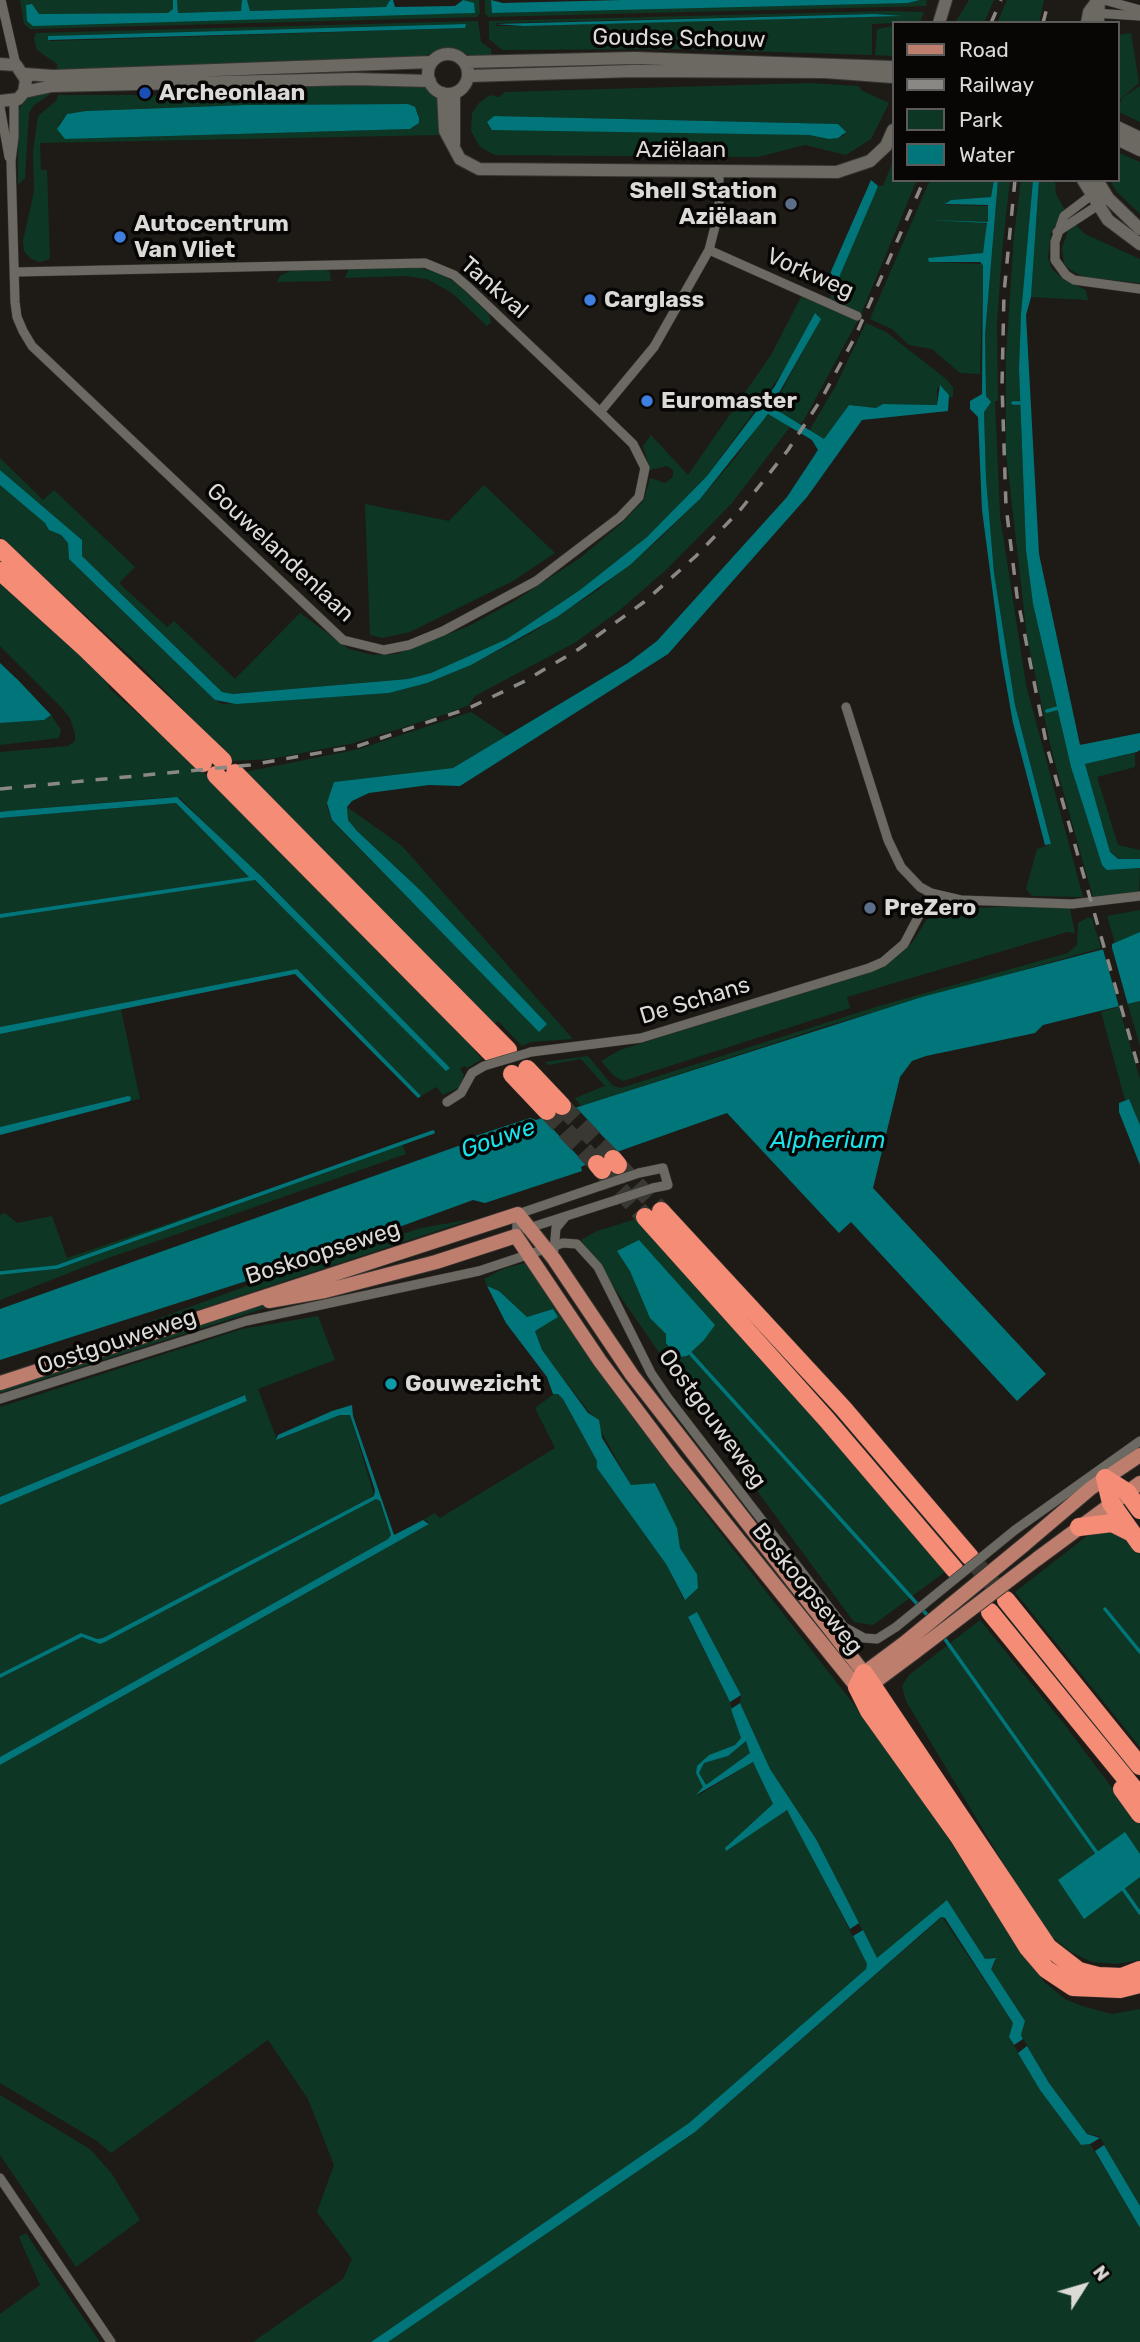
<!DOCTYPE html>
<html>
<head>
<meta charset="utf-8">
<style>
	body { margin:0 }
	#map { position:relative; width:1140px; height:2342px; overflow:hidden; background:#1e1b16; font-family:Rubik,sans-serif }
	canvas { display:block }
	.legend { position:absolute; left:892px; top:21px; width:228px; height:161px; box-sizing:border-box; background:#070605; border:2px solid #5c5b59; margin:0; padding:9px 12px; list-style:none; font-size:21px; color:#dcdad7 }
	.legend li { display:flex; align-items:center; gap:14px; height:35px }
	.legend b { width:35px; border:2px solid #5c5b59 }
	.north { position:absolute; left:1049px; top:2251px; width:70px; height:70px; -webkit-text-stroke:5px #070605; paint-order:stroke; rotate:53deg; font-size:19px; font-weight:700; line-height:28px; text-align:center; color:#dcdad7 }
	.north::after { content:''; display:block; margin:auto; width:24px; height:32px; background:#dcdad7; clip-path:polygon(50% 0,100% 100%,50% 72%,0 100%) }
</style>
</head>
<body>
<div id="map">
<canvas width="1140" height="2342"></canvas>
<ul class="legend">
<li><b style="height:9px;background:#be7e6e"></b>Road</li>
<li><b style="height:9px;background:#8a8884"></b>Railway</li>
<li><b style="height:19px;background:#0d3724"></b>Park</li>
<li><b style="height:19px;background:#01767a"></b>Water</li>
</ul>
<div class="north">N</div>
</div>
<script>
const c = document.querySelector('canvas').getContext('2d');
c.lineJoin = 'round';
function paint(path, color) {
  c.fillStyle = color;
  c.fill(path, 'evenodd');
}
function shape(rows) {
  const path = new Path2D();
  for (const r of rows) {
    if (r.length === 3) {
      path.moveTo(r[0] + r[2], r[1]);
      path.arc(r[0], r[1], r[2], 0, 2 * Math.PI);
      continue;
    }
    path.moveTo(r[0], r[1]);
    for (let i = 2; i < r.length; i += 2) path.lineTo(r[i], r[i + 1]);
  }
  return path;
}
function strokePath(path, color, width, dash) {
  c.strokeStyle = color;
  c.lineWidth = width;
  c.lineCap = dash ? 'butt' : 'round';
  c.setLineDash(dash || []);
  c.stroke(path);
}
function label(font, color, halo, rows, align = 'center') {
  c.font = font + ' Rubik,sans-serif';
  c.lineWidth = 7;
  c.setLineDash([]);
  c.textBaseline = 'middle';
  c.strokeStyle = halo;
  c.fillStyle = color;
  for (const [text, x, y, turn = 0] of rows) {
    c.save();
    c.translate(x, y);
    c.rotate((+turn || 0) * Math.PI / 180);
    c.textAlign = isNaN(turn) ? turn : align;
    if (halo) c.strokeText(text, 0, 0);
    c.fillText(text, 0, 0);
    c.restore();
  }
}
paint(shape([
	[20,0,173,0,173,9,169,13,38,14,32,4,27,21,474,13,463,0,479,0,480,13,477,17,30,29,24,24],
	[177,0,242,0,242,11,178,13],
	[247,0,389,0,389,4,386,7,250,11],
	[485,0,491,0,492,13,927,0,926,6,489,17,485,14],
	[969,0,994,0,984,23,955,23],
	[1007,0,1044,0,1039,23,997,23],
	[889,11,924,12,920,22,872,24,872,55,676,49,502,50,489,39,489,21],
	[875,14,904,16,524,26,496,26,496,23],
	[478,21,481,42,491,49,492,57,473,56,447,48,421,57,58,72,57,64,37,50,34,39,36,33],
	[465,24,465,28,50,41,48,36],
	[893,26,893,56,875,55,877,29],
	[1131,33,1139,83,1117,102,1117,35],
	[809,83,859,86,861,90,889,103,871,139,846,155,805,145,758,157,495,155,480,147,471,131,472,113,479,103,490,95,499,97,505,92],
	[494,116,838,124,844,136,829,139,809,135,492,129,487,122],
	[417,85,426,88,437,98,441,135,40,143,41,170,47,170,50,259,40,262,31,259,24,251,23,241,34,191,33,152,38,116,56,101,58,95,141,95,142,100,150,100,150,96,166,95,167,87],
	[408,104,418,112,415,127,410,129,65,139,58,125,67,114,86,111,246,105],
	[1140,86,1140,122,1117,111,1122,98],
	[49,90,49,95,34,105,29,113,25,178,18,185,18,110,30,94],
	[1117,152,1140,162,1140,214,1116,191,1110,180,1117,180],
	[893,161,893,180,917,180,861,314,829,299,878,186,883,186],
	[930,180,994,180,991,197,951,200,946,205,989,206,988,222,975,222,988,224,983,253,942,257,929,262,983,264,980,374,960,373,932,349,909,345,892,329,870,319],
	[998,180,1010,180,1002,252,997,324,998,401,995,401,1000,516,1026,685,1083,897,1032,896,1026,889,1037,849,1051,844,1015,705,994,573,986,479,984,410,989,401,986,396,985,335],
	[1021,180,1033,180,1021,314,1019,369,1026,550,1033,604,1071,767,1102,865,1108,870,1140,868,1139,891,1093,897,1052,752,1027,637,1006,452,1006,356,1014,235],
	[1039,180,1055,180,1056,194,1065,210,1051,232,1048,258,1052,269,1064,280,1086,290,1088,300,1031,297],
	[1076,225,1085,234,1140,259,1140,283,1084,277,1069,269,1064,263,1062,248,1068,231],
	[412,266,436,272,455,282,489,314,491,323,487,326,452,293,427,279,404,276,345,278,349,268],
	[325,268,330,272,331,281,277,282,280,276,292,270],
	[802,295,858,320,804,420,798,426,775,409,774,405,817,325,707,476,647,537,580,590,507,639,431,673,408,679,233,694,222,692,82,556,82,540,0,470,0,458,43,500,54,490,135,567,119,583,167,627,174,621,235,679,300,613,349,649,373,655,397,654,469,626,516,600,580,558,623,522,644,500,650,478,665,483,673,477,673,470,667,466,650,470,643,446,651,435,688,475,771,355],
	[866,323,886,332,946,379,953,387,953,397,948,398,949,395,941,386,937,388,937,405,883,404,876,408,849,405,824,439,809,431,835,387],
	[771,414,790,427,732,503,668,568,620,610,576,642,475,696,469,705,446,714,354,743,271,759,233,761,141,666,0,537,0,485,46,523,49,530,60,535,68,543,69,559,215,700,222,704,389,693,427,683,471,665,533,632,599,589,656,542,700,499,736,457,762,419],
	[484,485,555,553,513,581,410,632,382,638,370,635,365,504,449,521],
	[0,582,106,679,110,689,195,764,475,1045,472,1048,482,1059,467,1068,464,1066,460,1069,464,1075,460,1087,443,1095,436,1087,421,1096,297,969,0,1027,0,918,253,879,450,1068,181,799,169,797,0,812,0,752,68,746,75,741,75,734,70,718,62,708,0,646],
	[471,712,507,736,453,768,334,782,327,807,332,821,539,1031,547,1024,421,891,357,831,348,820,347,807,402,846,573,1039,531,1042,522,1046,498,1021,494,1024,245,772,359,749],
	[51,715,61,730,59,738,0,745,0,723,44,720],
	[1135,753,1135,767,1097,777,1118,845,1140,850,1140,859,1117,859,1110,852,1085,764],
	[176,803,249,877,0,914,0,818],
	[1069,904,1075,933,1067,932,847,997,850,1008,623,1081,614,1076,601,1061,620,1050,884,967,912,943,933,910],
	[1140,910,1140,932,1115,943,1107,916],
	[1088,917,1092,919,1101,948,833,1024,581,1106,575,1098,605,1086,581,1059,548,1065,545,1062,588,1056,613,1086,621,1088,879,1006,1068,953,1077,945,1078,923],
	[1140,1001,1140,1046,1128,1005,1119,1008,1140,1079,1140,1125,1129,1099,1125,1100,1101,1012],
	[121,1009,140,1099,130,1101,128,1096,0,1127,0,1034],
	[402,1144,406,1154,97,1262,0,1300,0,1215,5,1213,17,1223,52,1216,67,1258],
	[473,1219,161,1322,130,1329,290,1270,421,1228],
	[636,1219,847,1456,945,1572,873,1625,854,1622,729,1453,581,1240,597,1231],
	[525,1263,670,1468,890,1751,1044,1982,1065,1999,1082,2006,1112,2014,1140,2009,1140,2206,1099,2136,1087,2134,1049,2083,1021,2035,1025,2021,990,1968,996,1961,993,1957,985,1960,947,1900,877,1959,816,1839,770,1769,740,1703,741,1695,697,1612,688,1618,730,1702,741,1738,735,1745,709,1755,697,1766,696,1773,704,1787,697,1796,753,1762,773,1804,771,1808,786,1810,791,1816,867,1964,866,1969,689,2123,371,2342,253,2342,343,2279,352,2259,317,2212,334,2165,308,2099,268,2040,111,2153,97,2141,0,2083,0,1765,429,1524,428,1521,423,1520,435,1513,440,1518,555,1448,535,1408,554,1394,558,1394,563,1399,597,1461,597,1468,666,1564,684,1600,697,1574,680,1548,656,1483,631,1485,593,1417,542,1351,535,1331,557,1317,553,1309,527,1317,499,1291,487,1286,484,1279,503,1269],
	[281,1303,156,1343,0,1393,0,1385,230,1312],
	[318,1316,335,1360,258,1389,277,1440,340,1415,350,1415,374,1496,103,1638,97,1639,81,1633,0,1674,0,1505,247,1401,247,1398,244,1395,0,1497,0,1407,242,1329],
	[376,1499,379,1501,391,1535,388,1539,0,1757,0,1678,82,1637,100,1644],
	[1096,1529,1125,1534,1140,1555,1140,1747,1015,1592],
	[980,1620,1064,1724,1140,1825,1140,1960,1116,1964,1092,1962,1071,1952,1050,1935,1032,1911,906,1701,902,1686,909,1675],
	[747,1740,751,1752,706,1786,699,1773,704,1763,728,1756],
	[942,1917,1013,2023,1009,2037,1040,2090,1081,2145,1090,2144,1140,2228,1140,2342,388,2342,695,2132],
	[0,2095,90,2149,112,2174,140,2220,76,2267,0,2155],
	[26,2233,47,2265,100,2342,0,2342,0,2314,40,2285,19,2237]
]), '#0d3724');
paint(shape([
	[173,0,177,0,178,13,241,11,242,0,247,0,250,11,386,7,390,0,393,0,395,7,455,6,463,0,474,3,475,13,33,26,27,21,26,5,32,4,39,14,168,13,173,9],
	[491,0,503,3,622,0,920,0,907,3,492,13],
	[875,14,904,16,524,26,495,24],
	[466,24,465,28,48,40,48,36],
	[408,104,415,107,419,118,419,123,410,129,65,139,57,129,67,114,86,111,246,105],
	[494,116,838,124,846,132,838,138,829,139,809,135,492,130,487,122],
	[871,180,878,186,876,191,837,282,833,289,829,289,826,286,832,269],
	[994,180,998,180,985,335,986,396,991,402,984,412,986,479,994,573,1015,705,1051,844,1045,845,1013,723,1001,655,982,510,978,417,970,409,970,401,982,394,983,265,980,262,929,262,928,258,983,253,987,223,929,220,988,222,988,205,945,204,951,200,991,197],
	[1033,180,1039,180,1031,297,1026,315,1039,554,1080,745,1140,733,1140,750,1137,752,1085,764,1110,852,1118,859,1140,859,1140,868,1107,870,1102,865,1071,767,1033,604,1026,550,1019,369,1021,314],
	[815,313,821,319,776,398,775,409,824,439,849,405,876,408,883,404,937,405,940,385,949,395,948,411,862,420,807,497,668,654,460,786,429,785,369,793,352,801,347,807,348,820,357,831,421,891,547,1024,539,1032,332,820,327,803,334,782,453,768,628,663,657,641,787,497,818,450,812,440,768,414,700,499,630,565,557,617,471,665,427,683,389,693,236,704,215,700,69,559,68,543,61,535,49,530,45,523,0,485,0,470,82,540,82,556,222,692,233,694,408,679,431,673,507,639,580,590,647,537,707,476,755,413,775,386],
	[0,663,19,681,51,715,44,720,0,723],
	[177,797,261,876,450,1068,446,1071,255,880,0,918,0,914,249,877,176,803,0,818,0,812,8,811],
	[1140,932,1140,1001,1043,1025,1035,1033,926,1056,912,1061,900,1077,873,1188,1046,1374,1017,1401,851,1222,839,1233,727,1113,597,1159,581,1167,582,1171,485,1203,473,1200,284,1269,0,1360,0,1309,461,1145,466,1139,530,1118,536,1120,581,1106,922,997,1112,947,1112,944],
	[297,969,421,1096,418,1098,295,974,0,1034,0,1027],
	[128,1096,131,1097,130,1101,0,1135,0,1127],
	[1129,1099,1140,1125,1140,1165,1119,1112,1119,1103],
	[639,1240,715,1325,704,1340,687,1356,678,1357,666,1343,666,1334,650,1318,630,1271,617,1251],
	[487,1286,499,1291,527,1317,553,1309,558,1317,535,1331,542,1350,588,1413,599,1420,602,1438,631,1485,655,1483,677,1528,680,1548,697,1574,698,1588,685,1600,666,1564,597,1468,597,1461,563,1399,558,1394,553,1394,547,1377,506,1323],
	[245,1395,247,1401,0,1505,0,1497],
	[352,1405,353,1416,394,1535,423,1520,429,1524,0,1765,0,1757,388,1539,391,1535,380,1501,376,1499,105,1642,100,1644,82,1637,0,1678,0,1674,81,1633,97,1639,103,1638,374,1496,375,1490,350,1415,340,1415,276,1440,278,1435,332,1411],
	[697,1612,741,1695,730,1702,688,1617],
	[740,1703,770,1769,816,1839,859,1923,850,1929,787,1810,726,1851,725,1848,773,1804,753,1762,696,1795,703,1787,696,1773,697,1766,709,1755,735,1745,741,1738,731,1709],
	[746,1741,750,1753,706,1785,699,1773,704,1763,728,1756],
	[1125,1832,1140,1854,1140,1877,1084,1919,1058,1880],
	[947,1900,985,1959,996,1958,991,1969,1025,2021,1021,2035,1023,2039,1014,2045,1009,2037,1013,2023,945,1918,941,1917,695,2132,388,2342,371,2342,689,2123,866,1969,867,1964,853,1936,863,1930,877,1958],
	[1027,2046,1049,2083,1087,2134,1100,2138,1090,2144,1081,2145,1040,2090,1018,2053],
	[1104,2145,1140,2206,1140,2228,1095,2151]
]), '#01767a');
paint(shape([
	[1111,944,1128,1005,1119,1007,1102,946],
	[574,1105,621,1156,588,1167,540,1115]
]), '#1e1b16');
strokePath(shape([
	[1013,403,1020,403],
	[1047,711,1058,708],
	[0,1273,57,1267,433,1132],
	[689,1352,929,1617],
	[1105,1609,1140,1652],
	[942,1635,1097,1853],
	[1123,1889,1140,1913]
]), '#01767a', 3.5);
strokePath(shape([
	[562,1106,613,1159],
	[547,1111,597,1164],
	[618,1165,661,1211],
	[602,1170,645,1217],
	[970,1557,1006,1600]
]), '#3a3833', 18, [18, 9]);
const street = shape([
	[1,0,16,65],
	[1104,0,1140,10],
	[1094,13,1140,16],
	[14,101,14,137,11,161,15,302,17,317,23,331,32,346,343,640,384,650,409,645,443,631,536,581,620,517,639,497,645,468,633,444,600,412],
	[0,107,9,157],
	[1097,191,1064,216,1055,242,1055,260,1066,275,1074,280,1140,289],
	[1057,232,1103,202],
	[709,250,857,316],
	[16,272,425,263,454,275,468,287,600,412,654,347,709,250,719,211,719,171],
	[846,707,888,840,901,867,920,887,931,893,961,900,1072,904,1140,896],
	[531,1052,641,1038,869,968,883,962,904,944,931,893],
	[447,1102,461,1093,472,1073,484,1066],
	[639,1173,663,1168,668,1185,653,1188],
	[526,1229,616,1200],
	[516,1236,518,1214,603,1185],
	[554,1250,556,1228,566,1216],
	[0,1399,246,1321,479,1271,563,1243,577,1244,598,1267,651,1373,668,1398,844,1627,864,1638,877,1639,896,1627],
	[1015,1530,1140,1441],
	[0,2178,111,2342]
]);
const secondary = shape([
	[939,23,946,0],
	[1087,23,1089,12,1098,0],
	[1098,23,1099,0],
	[448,74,20],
	[465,62,635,58,893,67],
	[0,64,16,65,26,80,24,92,18,99,0,101],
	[25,74,53,76,432,62],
	[468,76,633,71,825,72,893,77],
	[24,92,52,86,355,79,430,81],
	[443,93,445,131,460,159,479,169,837,172,870,161,886,146,893,130],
	[454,93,454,144],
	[1117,127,1140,138],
	[1117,139,1140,150],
	[1083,180,1108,220,1140,244],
	[1097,180,1108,198,1140,229]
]);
const primary = shape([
	[269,1301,325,1291,436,1262,516,1236,600,1361,675,1461,857,1687,872,1684,915,1652],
	[0,1383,518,1214,554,1259,632,1375,864,1673,907,1641],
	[1025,1544,1091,1488,1140,1455],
	[1037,1559,1140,1483]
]);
const highway = shape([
	[0,548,223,761],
	[0,571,85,648,203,763],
	[235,773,508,1050],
	[216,775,493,1055],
	[527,1069,562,1106],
	[512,1074,547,1111],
	[613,1159,618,1165],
	[597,1164,602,1170],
	[661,1211,843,1408,970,1557],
	[645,1217,827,1420,955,1570],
	[1105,1478,1111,1503,1140,1544],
	[1105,1478,1127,1492,1140,1510],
	[1079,1527,1112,1523,1130,1532],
	[1006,1600,1140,1766],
	[990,1612,1140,1796],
	[1122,1789,1140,1814],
	[1140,1970,1122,1977,1098,1976,1079,1971,1048,1947,864,1673,857,1687,869,1711,959,1837,1028,1948,1046,1969,1073,1987,1120,1989,1140,1984]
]);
strokePath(street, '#373532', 10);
strokePath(secondary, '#373532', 14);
strokePath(primary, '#373532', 16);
strokePath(highway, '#373532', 19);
strokePath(street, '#6c6962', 9);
strokePath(secondary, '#6c6962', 12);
strokePath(primary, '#be7e6e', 14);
strokePath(highway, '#f58c76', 18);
strokePath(shape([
	[991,23,1001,0],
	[1043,23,1049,0],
	[1015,180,1004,293,1002,386,1006,506,1017,596,1047,747,1140,1073],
	[0,789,250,765,358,746,469,708,523,682,579,649,644,602,696,556,741,509,788,450,822,398,855,337,924,180]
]), '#8a8884', 3.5, [12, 12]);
const streetBridge = shape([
	[484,1066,531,1052],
	[603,1185,639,1173],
	[616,1200,653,1188],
	[896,1627,1015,1530]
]);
const primaryBridge = shape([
	[907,1641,1025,1544],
	[915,1652,1037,1559]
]);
strokePath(streetBridge, '#373532', 10, []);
strokePath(primaryBridge, '#373532', 16, []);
strokePath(streetBridge, '#6c6962', 9);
strokePath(primaryBridge, '#be7e6e', 14);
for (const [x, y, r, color] of [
	[145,93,7,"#1a4fb4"],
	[791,204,7,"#5c6f8a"],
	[120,237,7,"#3f7fe0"],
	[590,300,7,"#3f7fe0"],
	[647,401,7,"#3f7fe0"],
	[870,908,7,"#5c6f8a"],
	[391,1384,7,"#0f9aa8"]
]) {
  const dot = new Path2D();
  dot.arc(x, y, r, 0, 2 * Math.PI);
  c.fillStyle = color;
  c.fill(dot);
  strokePath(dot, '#070605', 2.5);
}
label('23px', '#dcdad7', '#070605', [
	["Goudse Schouw",679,39,1],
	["Aziëlaan",681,150],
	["Vorkweg",810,274,24],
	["Tankval",494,288,41],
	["Gouwelandenlaan",280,553,43],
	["De Schans",695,1001,-17],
	["Boskoopseweg",323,1253,-18],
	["Oostgouweweg",117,1342,-18],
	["Oostgouweweg",712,1419,54],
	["Boskoopseweg",807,1589,51]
]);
label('bold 23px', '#dcdad7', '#070605', [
	["Archeonlaan",159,93],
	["Shell Station",777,191,"right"],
	["Aziëlaan",777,217,"right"],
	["Autocentrum",134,224],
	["Van Vliet",134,250],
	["Carglass",604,300],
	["Euromaster",661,401],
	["PreZero",884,908],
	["Gouwezicht",405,1384]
], 'left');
label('italic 24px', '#19e2ea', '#070605', [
	["Gouwe",498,1139,-19],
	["Alpherium",828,1141]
]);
</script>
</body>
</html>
